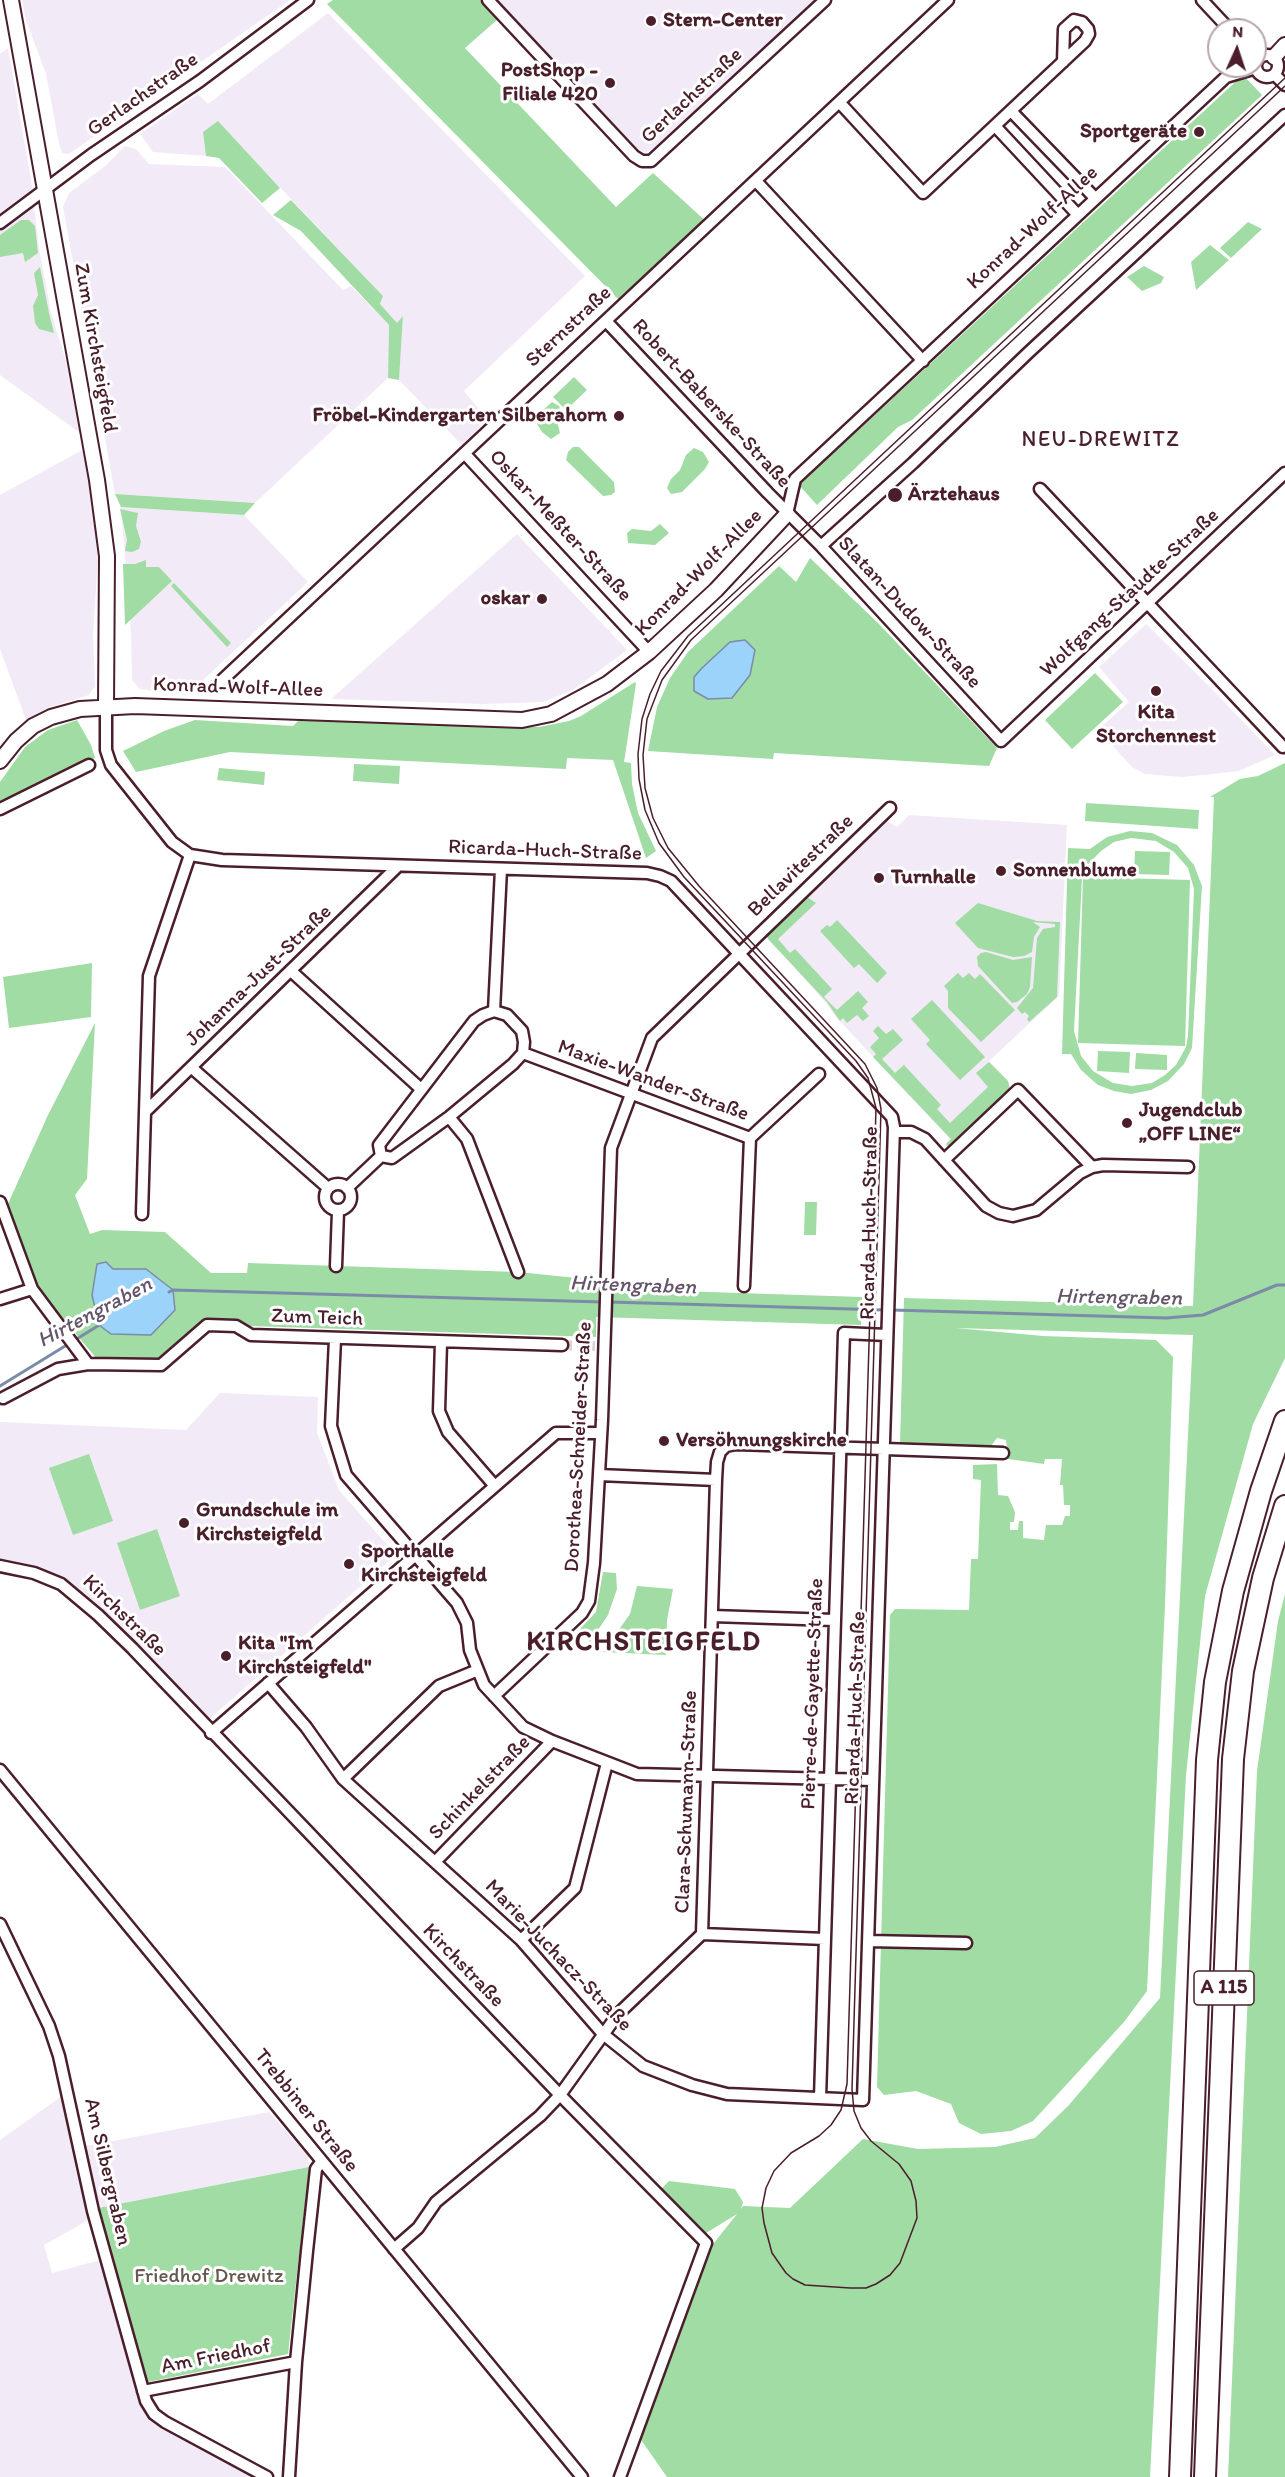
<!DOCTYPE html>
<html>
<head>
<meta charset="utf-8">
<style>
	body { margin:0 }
	#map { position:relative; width:1285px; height:2477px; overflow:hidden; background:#fff; font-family:Itim,sans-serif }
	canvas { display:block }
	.north { position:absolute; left:1207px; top:18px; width:60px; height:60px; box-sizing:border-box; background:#fff; border:2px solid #b7a5aa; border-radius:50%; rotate:3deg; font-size:16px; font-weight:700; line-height:24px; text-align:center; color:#4a1f2b }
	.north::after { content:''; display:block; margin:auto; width:21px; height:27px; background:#4a1f2b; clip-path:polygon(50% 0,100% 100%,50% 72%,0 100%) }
</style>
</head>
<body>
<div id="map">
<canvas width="1285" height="2477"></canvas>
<div class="north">N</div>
</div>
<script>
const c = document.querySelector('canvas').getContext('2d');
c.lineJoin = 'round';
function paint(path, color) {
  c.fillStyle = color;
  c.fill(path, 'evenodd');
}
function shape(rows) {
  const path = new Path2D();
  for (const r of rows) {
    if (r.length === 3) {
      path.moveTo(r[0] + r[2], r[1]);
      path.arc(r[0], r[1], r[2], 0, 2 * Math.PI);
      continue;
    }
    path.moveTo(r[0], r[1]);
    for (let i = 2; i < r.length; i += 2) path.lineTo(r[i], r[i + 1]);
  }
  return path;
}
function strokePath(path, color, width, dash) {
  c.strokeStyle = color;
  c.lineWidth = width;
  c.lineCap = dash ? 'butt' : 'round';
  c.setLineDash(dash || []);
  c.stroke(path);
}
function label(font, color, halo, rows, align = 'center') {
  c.font = font + ' Itim,sans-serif';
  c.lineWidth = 6;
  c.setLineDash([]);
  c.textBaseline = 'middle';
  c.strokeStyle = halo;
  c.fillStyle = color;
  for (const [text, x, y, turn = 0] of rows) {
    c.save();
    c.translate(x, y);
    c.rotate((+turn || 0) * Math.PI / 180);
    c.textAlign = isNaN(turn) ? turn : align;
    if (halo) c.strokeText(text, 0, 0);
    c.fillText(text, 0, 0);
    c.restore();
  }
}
paint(shape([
	[22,0,290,0,69,154,62,153,59,144,46,74,26,20],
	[497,0,818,0,663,143,646,152,634,149],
	[328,13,585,276,464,391,487,419,462,445,399,380,403,317,397,323,380,304,383,296,218,122,203,132,206,156,153,152,140,134,198,94,208,104],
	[8,48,31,180,39,248,51,313,66,361,80,433,0,375,0,54],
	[125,146,136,149,149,164,225,167,343,290,351,286,389,325,388,378,255,503,115,494,63,207,69,193,104,167],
	[86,448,99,544,93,634,95,686,89,695,47,708,26,720,0,649,0,495],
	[121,507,244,515,308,582,187,695,140,689,132,680,131,633],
	[517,534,627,650,573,690,543,702,482,704,331,699],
	[1146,624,1203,680,1275,755,1239,771,1213,774,1182,777,1145,774,1132,767,1098,730,1129,702,1099,667],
	[909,815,1067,825,1059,996,989,1061,1008,1081,1011,1091,949,1149,945,1145,950,1139,835,1016,826,1003,766,936,887,821,897,827],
	[220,1393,318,1397,317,1433,339,1490,396,1555,208,1720,116,1622,85,1594,62,1579,38,1568,0,1560,0,1422,186,1430],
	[62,2096,92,2218,44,2245,52,2273,104,2259,141,2396,164,2427,180,2438,259,2477,0,2477,0,2140],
	[269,2112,308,2156,309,2167,98,2208,86,2146]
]), '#f3eaf7');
paint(shape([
	[333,0,480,0,498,19,465,48,616,207,653,173,710,225,624,305,327,4],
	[1243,75,1262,95,912,420,898,427,817,505,799,485],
	[218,121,280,188,262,203,219,158,206,156,203,132],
	[291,200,383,296,380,304,397,323,403,316,399,380,388,378,389,325,301,231,273,215],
	[21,220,29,220,35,226,38,253,25,262,23,253,0,257,0,235],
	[1248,222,1262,229,1231,258,1220,248],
	[1210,245,1229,260,1196,290,1191,262],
	[1144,266,1164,277,1161,283,1142,291,1127,277],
	[40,267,49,313,54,333,39,329,35,323,33,306,38,295,34,273],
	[574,377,587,390,566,410,553,397],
	[552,402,559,406,561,411,557,421,560,433,551,439,542,432,536,422,542,411],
	[573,447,579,447,614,482,615,492,611,495,603,496,566,460,568,452],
	[694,448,703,452,709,462,705,469,682,492,671,494,667,488,671,479,680,470,686,455],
	[115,494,255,503,244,515,121,507],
	[120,509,138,513,136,526,141,542,139,549,132,552,125,551,127,540],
	[660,524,669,533,655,545,628,543,627,533,632,529,651,531],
	[810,558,878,623,997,748,989,766,774,753,773,759,648,751,657,707,670,678,688,652,779,566,796,582],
	[146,560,146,567,159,567,172,581,125,625,123,564,135,564],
	[174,583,231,643,227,647,171,586],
	[1095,673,1123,702,1072,749,1045,720],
	[635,682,636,684,624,762,631,763,632,784,638,813,656,851,646,858,613,760,567,758,566,769,230,752,136,772,123,751,164,731,195,720,293,726,304,715,539,727,569,721,581,716],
	[77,720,91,745,95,758,0,806,0,782,25,747,48,730],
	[1285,763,1285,1358,1253,1424,1205,1596,1186,1775,1150,2477,667,2477,639,2437,706,2253,737,2214,706,2233,661,2189,669,2181,735,2189,743,2202,741,2209,743,2206,790,2208,863,2139,918,2149,995,2147,1035,2138,1069,2105,1160,1998,1193,1335,956,1328,1043,1336,1156,1340,1173,1357,1165,1605,1147,1991,1124,2022,1033,2121,1011,2131,981,2134,959,2123,951,2104,916,2091,884,2095,877,2087,890,1615,895,1609,969,1610,971,1559,978,1559,981,1480,973,1479,973,1465,997,1464,998,1495,1008,1496,1015,1512,1014,1522,1010,1522,1010,1530,1018,1530,1019,1521,1023,1521,1023,1538,1044,1540,1046,1525,1062,1525,1065,1516,1070,1516,1070,1505,1064,1505,1063,1485,1060,1485,1062,1459,1045,1459,1044,1464,1008,1459,1006,1440,997,1438,991,1446,900,1444,904,1298,1193,1306,1214,797,1210,797,1240,779,1258,776],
	[354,764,400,766,399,784,353,781],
	[219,768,265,772,264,785,217,780],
	[1086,803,1199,810,1198,829,1085,821],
	[1130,831,1152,833,1177,845,1194,865,1202,886,1192,1048,1184,1064,1168,1081,1151,1090,1131,1094,1114,1091,1098,1085,1081,1070,1071,1054,1062,1054,1068,848,1090,849,1107,837],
	[1131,838,1156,841,1174,852,1188,868,1194,889,1188,1036,1186,1047,1176,1065,1165,1075,1152,1083,1132,1086,1113,1083,1093,1071,1081,1056,1074,1031,1082,879,1089,863,1101,851,1114,842],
	[1135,851,1170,852,1169,875,1134,874],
	[1083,877,1190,880,1185,1046,1078,1043],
	[807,897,816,903,778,939,790,953,795,949,832,989,824,997,837,1010,858,991,868,1002,862,1008,869,1016,863,1021,857,1015,847,1023,843,1018,840,1021,827,1002,768,939,767,936],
	[978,903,1037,921,1060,922,1057,997,1029,1022,1027,1019,1029,1016,1025,1012,1022,1014,1017,1008,1033,988,1037,938,1043,929,1055,927,1055,924,1033,922,1040,927,1034,937,1032,952,1024,956,1013,957,978,948,955,923],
	[837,920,887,973,877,983,859,964,854,968,820,931,827,925,830,927],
	[986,952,1013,960,1032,957,1030,987,1027,994,1017,1002,1012,1003,978,966,977,957,981,953],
	[92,963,91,1017,9,1028,3,977],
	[958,973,963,978,969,973,975,979,980,974,1015,1010,981,1042,948,1008,948,991,944,986],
	[932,1000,985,1057,960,1080,926,1044,930,1040,911,1019],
	[95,1023,87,1179,75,1195,90,1234,102,1230,165,1232,211,1273,247,1273,248,1263,518,1272,606,1281,616,1289,862,1297,861,1325,596,1317,596,1337,250,1326,228,1320,203,1320,158,1360,97,1359,37,1288,7,1206,48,1115],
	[878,1026,886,1034,893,1029,903,1040,882,1059,895,1073,904,1065,941,1105,937,1109,950,1123,988,1087,976,1073,989,1062,1008,1081,1010,1090,949,1147,946,1144,951,1139,873,1057,876,1054,870,1047,879,1038,873,1031],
	[1098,1051,1130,1052,1129,1073,1097,1071],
	[1136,1053,1167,1055,1167,1070,1135,1069],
	[805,1202,817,1202,816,1235,804,1235],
	[89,1454,113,1521,73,1535,49,1468],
	[157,1529,180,1596,140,1610,117,1543],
	[603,1572,616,1573,617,1589,608,1615,590,1642,580,1629,596,1612],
	[637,1586,673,1589,667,1620,666,1655,603,1652,630,1614],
	[1285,1594,1285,2477,1228,2477,1257,1771,1278,1621],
	[309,2167,288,2354,148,2382,98,2208]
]), '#a0dca3');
const water = shape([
	[745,640,755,650,750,675,732,698,708,699,694,691,694,677,702,668,730,642,745,640],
	[106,1262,113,1269,146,1269,173,1290,175,1310,151,1335,111,1334,99,1325,92,1295,97,1264,106,1262]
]);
paint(water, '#9cd3fb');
strokePath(water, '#7b8ba8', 1.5);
strokePath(shape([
	[169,1292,173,1290,603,1302],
	[610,1302,885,1310],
	[892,1310,1166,1318,1203,1315,1277,1285,1285,1285],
	[0,1386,101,1324]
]), '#7b8ba8', 3);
strokePath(shape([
	[562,1345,595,1346]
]), '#dbd2d5', 10, [10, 5]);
const minor = shape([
	[488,0,634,156,642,161,651,161,825,0],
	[1202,0,1230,30],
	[1267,66,11],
	[1275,75,1285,85],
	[840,103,923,193,1085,41,1089,34,1088,29,1082,22,1074,20,1064,29,1063,62],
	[1011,111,1095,198],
	[995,126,1078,215],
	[756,181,923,361],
	[0,223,91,155,200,81,308,0],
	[606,321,768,493,821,546,1001,741,1285,473],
	[465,454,649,652],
	[1040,489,1283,747],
	[787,514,795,479,823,453,1226,77,1256,68],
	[821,546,913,463,1029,352,1285,115],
	[218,684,948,0],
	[106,707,106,750,111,765,172,842,190,855,222,860,647,873,660,876,671,881,892,1117,894,1127,863,2100,727,2094,692,2085,643,2066,603,2034,521,1940,343,1779,306,1727,268,1683],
	[0,809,89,765],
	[291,971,421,1089],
	[494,1011,507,1015,522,1031,524,1042,523,1053,513,1064,449,1117,392,1158,381,1156,379,1145,474,1021,483,1015,494,1011],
	[494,1011,501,869],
	[523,1053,750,1138,819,1074],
	[192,1068,328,1188],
	[145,1112,398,866],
	[449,1117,467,1139,518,1272],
	[894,1132,911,1132,925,1139,986,1206,999,1213,1013,1216,1036,1210,1080,1173,1092,1167,1103,1165,1188,1167],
	[944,1160,1018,1090,1092,1167],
	[338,1197,13],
	[347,1188,381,1156],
	[0,1202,32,1289,88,1364,161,1365,207,1325,236,1326,251,1335,562,1345],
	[142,1214,149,976,190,855],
	[336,1266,338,1211],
	[744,1286,750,1138],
	[0,1299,32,1289],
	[335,1339,331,1426,346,1475,457,1603,467,1623,470,1650,484,1685,523,1727,552,1741,637,1774,873,1780],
	[441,1342,439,1411,448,1432,494,1485],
	[3,1398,58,1369,88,1364],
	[599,1475,716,1480,717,1462,720,1452,726,1446,736,1444,1003,1453],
	[0,1566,34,1573,61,1584,98,1615,132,1648,560,2095,706,2243,620,2477],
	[712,1616,834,1620],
	[494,1696,582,1613,589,1601,594,1563,602,1420,611,1148,652,1038,890,808],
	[211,1733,556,1433,601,1433],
	[0,1770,582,2477],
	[343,1779,439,1686,478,1670],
	[435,1862,552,1741],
	[0,1924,49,2026,59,2056,93,2211,146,2401,154,2414,165,2422,267,2477],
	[702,1934,825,1939],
	[521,1940,575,1888,607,1763],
	[868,1941,966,1943],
	[820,2098,844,1333,887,1335],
	[394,2249,418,2228,436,2202,540,2116,560,2095,618,2014,702,1934,716,1480],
	[143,2391,296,2362],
	[289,2477,296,2362,307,2251,316,2169,322,2161]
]);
const tertiary = shape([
	[11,0,97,480,107,556,106,707],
	[1274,57,1285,45],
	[0,761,16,741,33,726,51,717,80,709,135,706,522,720,551,714,607,684,649,652,716,590,787,514]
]);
const motorway = shape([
	[1180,2477,1207,1760,1215,1682,1233,1591,1261,1491,1285,1421],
	[1205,2477,1233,1759,1243,1671,1263,1578,1285,1506]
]);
strokePath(minor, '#4a1f2b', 15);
strokePath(tertiary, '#4a1f2b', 18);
strokePath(motorway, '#4a1f2b', 24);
strokePath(minor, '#fff', 10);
strokePath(tertiary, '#fff', 14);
strokePath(motorway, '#fff', 20);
strokePath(shape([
	[1285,78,688,636,661,671,650,694,642,719,638,754,639,779,645,810,659,843,684,877,856,1061,868,1078,876,1108,847,2084,841,2110,831,2125,819,2136,791,2153,774,2171,766,2188,762,2208,764,2223,772,2253,786,2273,793,2279,805,2285,850,2288,866,2288,876,2284,890,2275,900,2263,917,2218,916,2201,911,2181,899,2164,871,2141,861,2128,854,2111,852,2089,881,1109,877,1088,865,1064,699,886,668,848,653,818,645,788,643,755,647,719,662,680,691,640,1285,86]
]), '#4a1f2b', 1.5);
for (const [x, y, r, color] of [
	[651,21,6,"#4a1f2b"],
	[610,83,6,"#4a1f2b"],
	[1199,132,6,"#4a1f2b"],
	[619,416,6,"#4a1f2b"],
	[895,495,8,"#4a1f2b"],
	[542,599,6,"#4a1f2b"],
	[1156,691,6,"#4a1f2b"],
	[1001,871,6,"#4a1f2b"],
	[879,878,6,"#4a1f2b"],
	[1127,1123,6,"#4a1f2b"],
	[664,1441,6,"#4a1f2b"],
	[184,1523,6,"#4a1f2b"],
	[349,1564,6,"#4a1f2b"],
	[226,1656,6,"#4a1f2b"]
]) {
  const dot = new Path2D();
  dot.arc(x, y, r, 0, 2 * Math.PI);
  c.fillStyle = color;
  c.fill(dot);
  strokePath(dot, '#fff', 2);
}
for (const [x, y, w] of [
	[1224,1988,60]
]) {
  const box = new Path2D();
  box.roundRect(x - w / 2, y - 17, w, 34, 4.5);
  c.fillStyle = '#fff';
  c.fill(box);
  strokePath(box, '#4a1f2b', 1.5);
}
label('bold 20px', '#4a1f2b', null, [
	["A 115",1224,1988]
]);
label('bold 21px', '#4a1f2b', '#fff', [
	["Stern-Center",663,21],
	["PostShop -",598,71,"right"],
	["Filiale 420",598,95,"right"],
	["Sportgeräte",1187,132,"right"],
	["Fröbel-Kindergarten Silberahorn",607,416,"right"],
	["Ärztehaus",908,495],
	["oskar",530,599,"right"],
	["Kita",1156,713,"center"],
	["Storchennest",1156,737,"center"],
	["Sonnenblume",1013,871],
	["Turnhalle",891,878],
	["Jugendclub",1139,1111],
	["„OFF LINE“",1139,1135],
	["Versöhnungskirche",676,1441],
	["Grundschule im",196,1511],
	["Kirchsteigfeld",196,1535],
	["Sporthalle",361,1552],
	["Kirchsteigfeld",361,1576],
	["Kita \"Im",238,1644],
	["Kirchsteigfeld\"",238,1668]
], 'left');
label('21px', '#4a1f2b', '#fff', [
	["Gerlachstraße",143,95,-35],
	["Gerlachstraße",692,96,-43],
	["Konrad-Wolf-Allee",1033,228,-43],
	["Sternstraße",569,327,-43],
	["Zum Kirchsteigfeld",95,348,80],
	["Robert-Baberske-Straße",711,404,47],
	["Oskar-Meßter-Straße",560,526,47],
	["Konrad-Wolf-Allee",699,573,-45],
	["Wolfgang-Staudte-Straße",1130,593,-43],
	["Slatan-Dudow-Straße",909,613,47],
	["Konrad-Wolf-Allee",238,688,2],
	["Ricarda-Huch-Straße",545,851,2],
	["Bellavitestraße",801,866,-44],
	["Johanna-Just-Straße",259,976,-44],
	["Maxie-Wander-Straße",653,1081,20],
	["Ricarda-Huch-Straße",870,1223,-89],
	["Zum Teich",317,1318,2],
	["Dorothea-Schneider-Straße",579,1447,-87],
	["Kirchstraße",124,1616,44],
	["Pierre-de-Gayette-Straße",813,1694,-88],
	["Ricarda-Huch-Straße",856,1708,-88],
	["Schinkelstraße",480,1788,-46],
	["Clara-Schumann-Straße",687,1802,-88],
	["Marie-Juchacz-Straße",558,1956,46],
	["Kirchstraße",463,1966,46],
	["Trebbiner Straße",306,2111,51],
	["Am Silbergraben",107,2172,77],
	["Am Friedhof",216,2357,-11]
]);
label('21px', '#64584f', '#fff', [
	["Friedhof Drewitz",209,2277]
]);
c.letterSpacing = '1.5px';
label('22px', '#4a1f2b', '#fff', [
	["NEU-DREWITZ",1101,440]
]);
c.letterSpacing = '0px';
label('italic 22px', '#635569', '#fff', [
	["Hirtengraben",633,1286,2],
	["Hirtengraben",1119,1298,1],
	["Hirtengraben",95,1313,-28]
]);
c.letterSpacing = '1.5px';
label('bold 27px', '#4a1f2b', '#fff', [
	["KIRCHSTEIGFELD",644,1643]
]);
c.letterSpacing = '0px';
</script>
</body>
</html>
